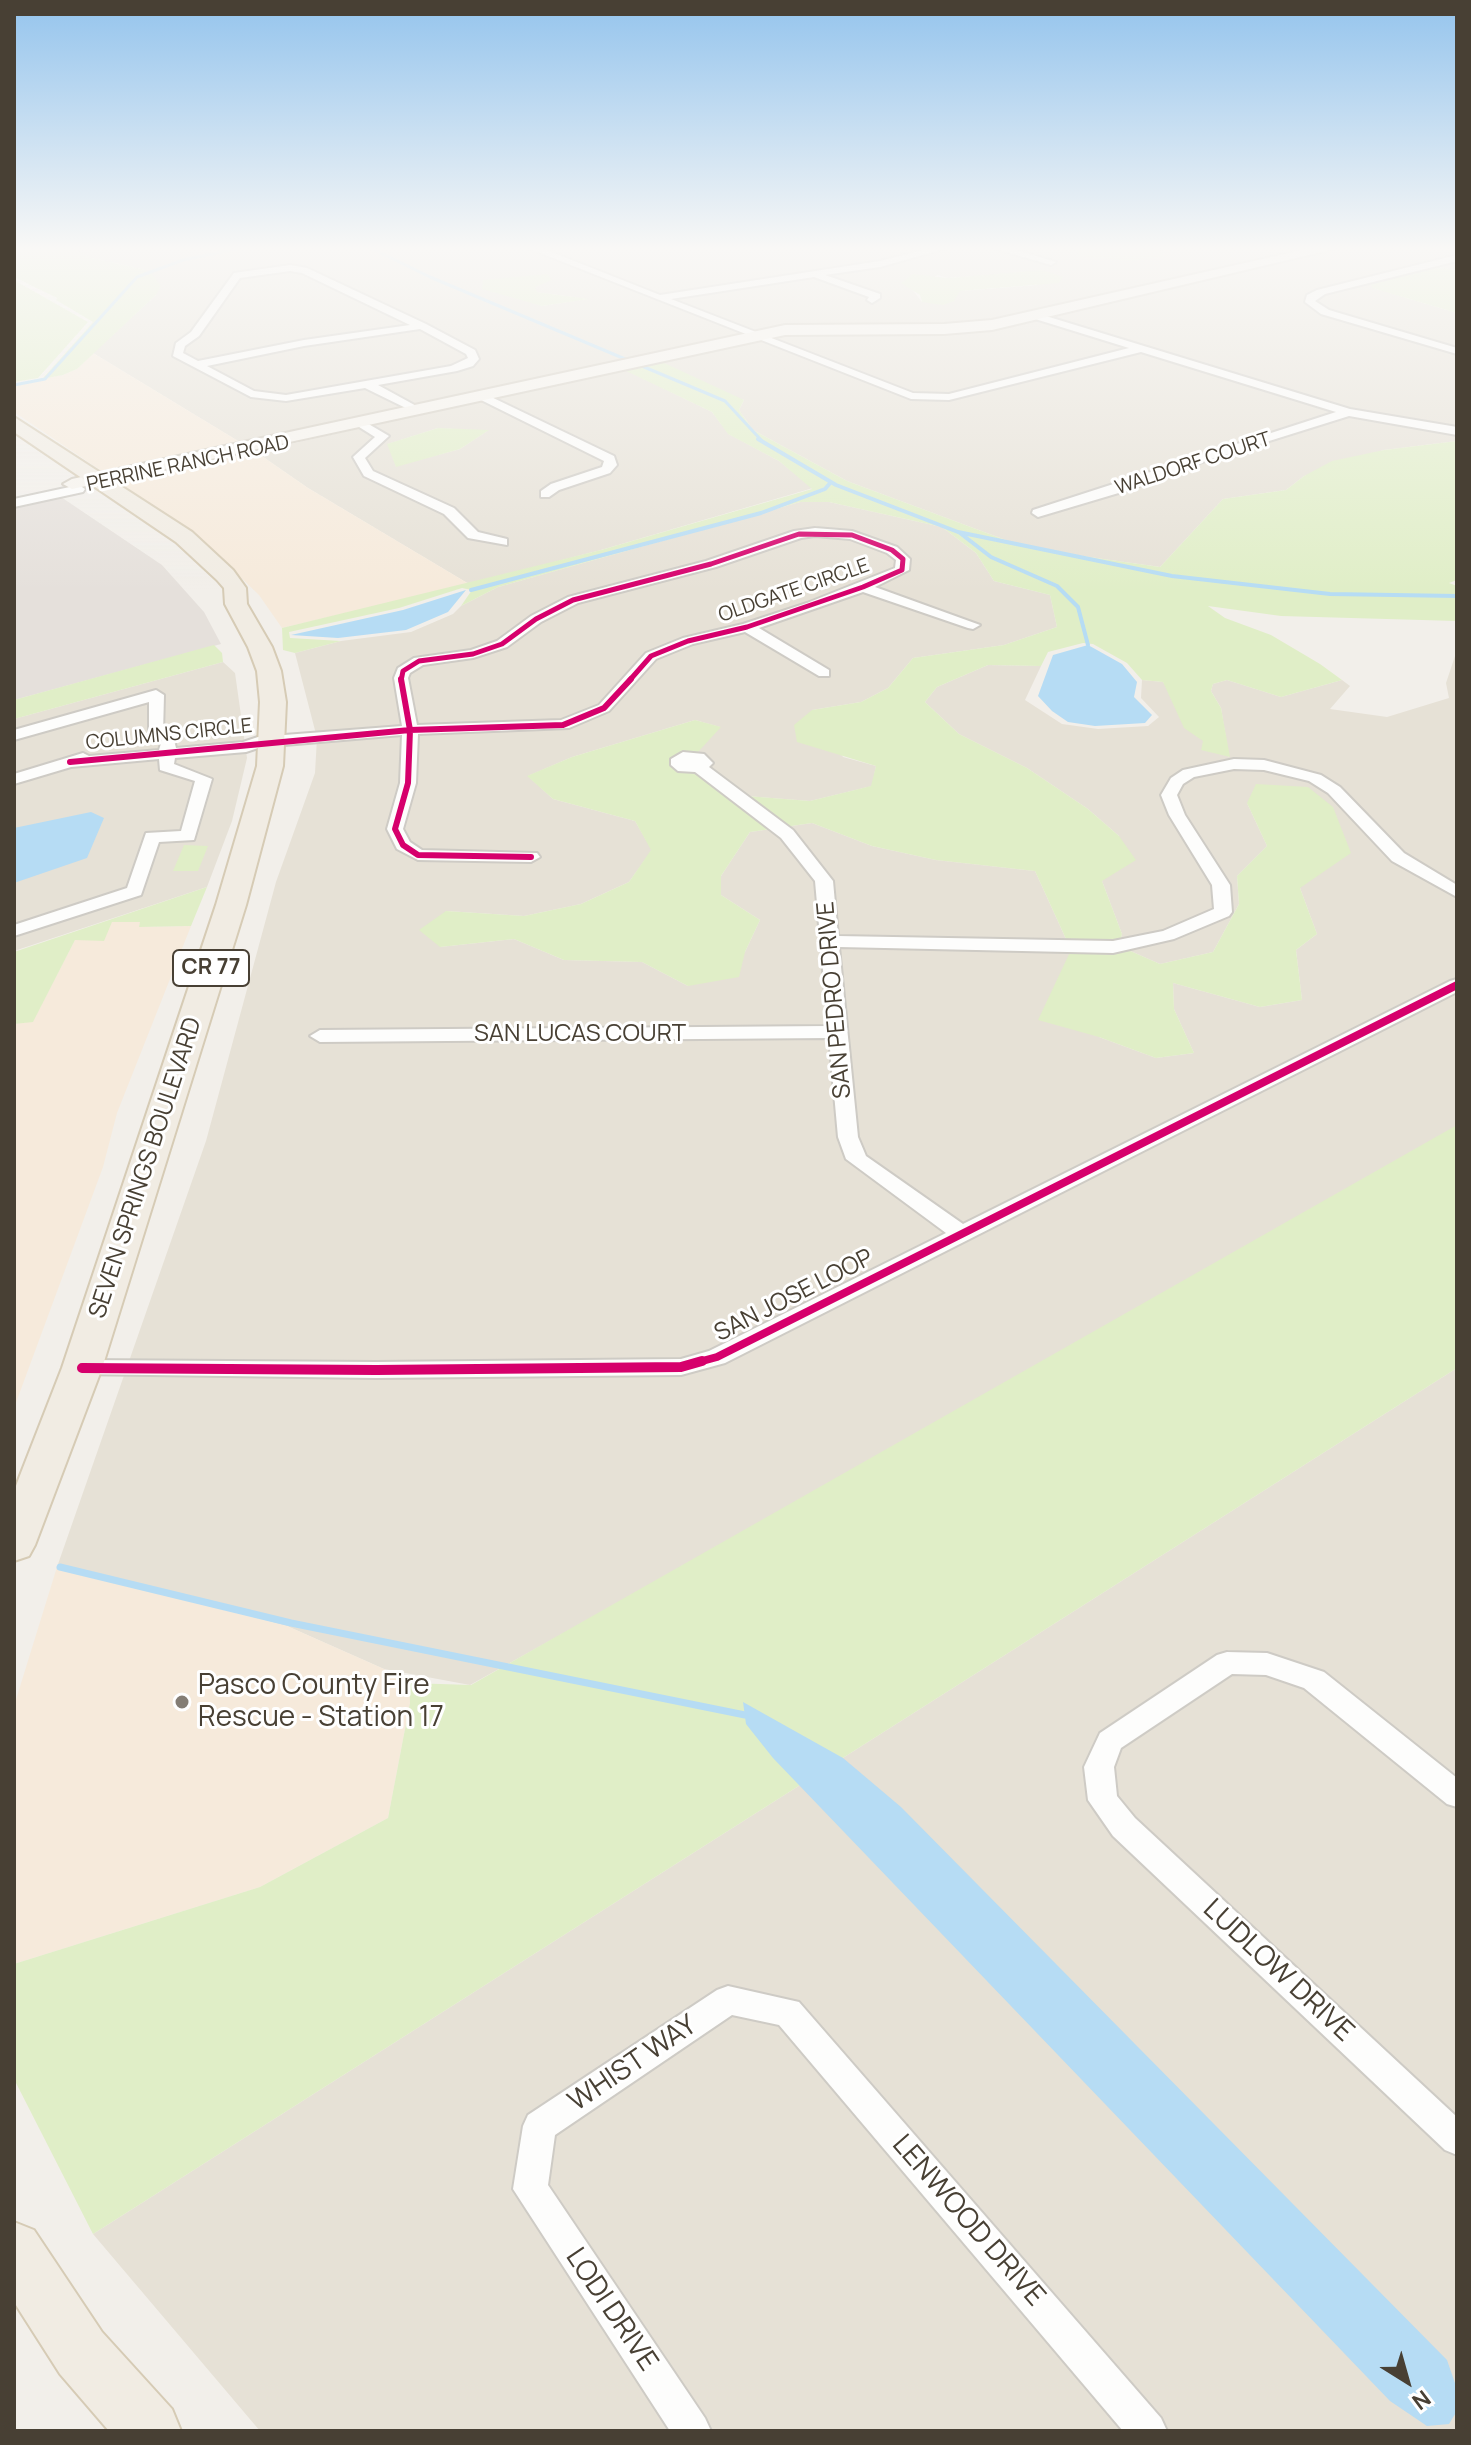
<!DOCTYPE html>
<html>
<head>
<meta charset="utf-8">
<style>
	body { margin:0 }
	#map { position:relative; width:1471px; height:2445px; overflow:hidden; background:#f2efea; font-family:Manrope,sans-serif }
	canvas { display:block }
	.frame { position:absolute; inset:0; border:16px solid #484034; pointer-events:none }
	.north { position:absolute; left:1367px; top:2341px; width:80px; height:80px; -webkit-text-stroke:6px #fff; paint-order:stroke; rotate:143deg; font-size:22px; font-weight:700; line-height:32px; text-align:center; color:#484034 }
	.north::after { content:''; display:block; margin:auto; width:28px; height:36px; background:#484034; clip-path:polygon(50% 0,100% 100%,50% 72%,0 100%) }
</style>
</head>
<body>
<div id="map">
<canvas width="1471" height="2445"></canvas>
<div class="frame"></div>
<div class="north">N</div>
</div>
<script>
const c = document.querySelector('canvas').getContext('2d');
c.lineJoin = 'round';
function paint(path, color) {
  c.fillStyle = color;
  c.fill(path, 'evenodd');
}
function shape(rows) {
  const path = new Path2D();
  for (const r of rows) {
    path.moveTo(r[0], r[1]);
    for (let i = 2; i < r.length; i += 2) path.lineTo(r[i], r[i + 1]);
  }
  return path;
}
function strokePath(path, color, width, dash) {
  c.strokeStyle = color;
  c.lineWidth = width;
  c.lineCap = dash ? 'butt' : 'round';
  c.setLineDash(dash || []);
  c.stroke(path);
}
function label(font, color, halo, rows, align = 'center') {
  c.font = font + ' Manrope,sans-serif';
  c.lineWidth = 6;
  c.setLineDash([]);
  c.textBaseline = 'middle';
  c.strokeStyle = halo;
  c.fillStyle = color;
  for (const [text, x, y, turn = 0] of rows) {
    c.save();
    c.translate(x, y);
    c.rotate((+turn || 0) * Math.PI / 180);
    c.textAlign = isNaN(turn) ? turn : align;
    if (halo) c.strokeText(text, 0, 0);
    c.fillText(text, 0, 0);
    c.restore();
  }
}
paint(shape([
	[75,249,1079,249,1165,255,1159,249,1319,249,990,324,782,329,243,444,93,353,156,295,142,269,92,258],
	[1020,273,1037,285,960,291,922,302,912,289,938,275,947,278],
	[483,280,534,287,537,292,587,299,542,306],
	[1335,249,1457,249,1457,270,1438,267,1372,285,1373,288,1457,313,1457,441,1384,450,1304,476,1286,490,1223,499,1160,567,1061,553,1011,542,847,481,753,430,739,410,744,400,624,369,712,412,729,434,779,461,813,488,601,550,469,584,308,488,256,452,356,429,364,424,788,331,945,331,1040,317],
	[438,428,487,431,460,449,396,466,388,444],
	[800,502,829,502,942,527,976,553,994,581,1050,595,1057,627,1004,645,913,658,888,688,861,702,812,710,843,757,876,766,872,786,810,801,720,794,686,764,720,727,695,720,572,757,528,776,553,799,635,821,652,850,629,882,581,904,524,916,446,911,440,947,514,939,564,960,642,962,688,986,745,952,760,920,721,895,721,876,750,832,812,823,872,846,936,860,1035,871,1071,950,1099,1037,1156,1058,1194,1053,1174,1009,1173,983,1260,1007,1302,1000,1296,950,1317,934,1300,888,1247,803,1267,846,1237,876,1239,904,1213,952,1160,964,1119,946,1122,934,1102,881,1119,836,1088,809,1027,768,959,734,925,702,937,687,988,665,1041,666,1025,700,1062,724,1098,729,1148,726,1159,717,1141,698,1142,680,1163,682,1229,757,1221,708,1211,691,1213,684,1227,680,1281,697,1342,680,1350,686,1330,709,1387,717,1449,698,1446,683,1457,650,1457,1138,470,1685,384,1669,287,1626,57,1567,206,1141,276,882,315,773,317,738,295,653,341,641,411,632,453,614,461,606,498,587],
	[223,662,235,673,247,758,232,821,207,887,14,951,14,719],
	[1457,1368,1457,2431,260,2431,93,2234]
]), '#e6e1d6');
paint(shape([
	[93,353,243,444,106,474,14,412,14,384,63,375,77,369],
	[256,452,308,488,469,584,282,628,259,595,229,566,117,483],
	[112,922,141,922,139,927,191,926,117,1113,103,1167,14,1408,14,1024,33,1021,75,940],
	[57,1567,287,1626,384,1669,409,1683,410,1703,388,1818,260,1887,14,1964,14,1706]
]), '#f6eadb');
paint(shape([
	[61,497,162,565,204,612,221,644,14,700,14,507]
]), '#e5e0db');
paint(shape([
	[14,249,75,249,92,258,142,269,151,273,161,286,156,295,77,369,63,375,27,382,43,378,93,322,56,300,57,298,14,277],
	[1079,249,1159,249,1165,256,1132,261,1077,256],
	[1438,267,1457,270,1457,313,1372,288,1371,284],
	[1042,270,1063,277,1059,283,960,291,954,301,943,305,922,302,920,295,901,283,913,274,948,278],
	[547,274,552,280,535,287,537,292,589,299,542,306,482,289,483,280],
	[14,280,88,322,38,378,14,382],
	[662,362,744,400,739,410,753,430,847,481,1011,542,1061,553,1160,567,1223,499,1286,490,1304,476,1332,461,1384,450,1457,441,1457,580,1449,583,1457,586,1457,621,1281,616,1208,606,1225,618,1271,635,1320,664,1342,680,1281,697,1227,680,1213,684,1211,691,1221,708,1230,757,1201,750,1203,741,1184,728,1163,682,1142,680,1127,663,1093,644,1083,643,1048,652,1041,666,988,665,937,687,925,702,959,734,1027,768,1088,809,1119,836,1136,860,1102,881,1122,934,1119,946,1160,964,1213,952,1239,904,1237,876,1267,846,1247,803,1256,784,1308,787,1333,807,1351,853,1300,888,1317,934,1296,950,1302,1000,1260,1007,1173,983,1174,1009,1194,1053,1156,1058,1099,1037,1038,1020,1071,950,1035,871,936,860,872,846,812,823,750,832,721,876,721,895,760,920,745,952,739,977,688,986,642,962,564,960,514,939,440,947,419,930,446,911,524,916,581,904,629,882,651,850,635,821,553,799,527,776,572,757,695,720,721,727,687,764,721,794,810,801,871,786,876,766,797,742,794,725,812,710,861,702,888,688,913,658,1004,645,1057,627,1050,595,994,581,976,553,942,527,829,502,800,502,498,587,461,606,472,590,462,588,399,608,289,632,290,638,341,641,295,653,283,650,282,628,601,550,812,489,779,461,728,434,712,412,622,369],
	[438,428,489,430,460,449,396,467,387,444],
	[214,645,222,653,223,662,14,719,14,700],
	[184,845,208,846,198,871,173,871],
	[207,887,191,926,139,927,140,922,112,922,104,941,75,940,33,1022,14,1024,14,952],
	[1457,1125,1457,1368,93,2234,14,2079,14,1964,260,1887,388,1818,410,1703,409,1683,471,1685]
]), '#e0eec7');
paint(shape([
	[466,590,448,612,406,630,338,638,291,635,403,610],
	[1088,645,1122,664,1137,682,1134,697,1152,715,1145,723,1095,726,1068,722,1052,711,1038,696,1053,655],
	[91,812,104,818,87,858,14,883,14,828],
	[743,1702,843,1758,901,1807,1447,2360,1457,2389,1457,2411,1449,2424,1427,2426,1390,2401,773,1758,746,1724]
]), '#b6dcf4');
strokePath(shape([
	[373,249,430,277,725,401,762,441],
	[14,385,45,379,137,277,183,260,236,249]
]), '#b6dcf4', 3);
strokePath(shape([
	[758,439,836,485,958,532,1172,576,1330,594,1457,596],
	[960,533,991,557,1057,586,1078,607,1088,645],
	[471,590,761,513,825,489,831,482]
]), '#b6dcf4', 4);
strokePath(shape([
	[60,1567,291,1623,745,1715]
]), '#b6dcf4', 7);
const street = shape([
	[530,249,544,249,660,295,880,261,927,249,944,249,880,267,825,275,880,294,880,298,872,303,867,300,869,297,814,277,671,299,913,393,949,394,1129,348,1032,318,1031,316,1036,313,1350,409,1457,427,1457,435,1349,416,1186,467,1132,489,1038,517,1032,513,1033,510,1336,412,1141,352,949,400,911,399,530,249],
	[996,249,1013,249,1056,262,1051,265,996,249],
	[1457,255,1457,261,1325,294,1315,301,1329,310,1457,348,1457,354,1321,314,1305,302,1307,295,1317,290,1457,255],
	[290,265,307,268,426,324,475,350,479,359,473,366,457,371,378,385,420,408,420,412,416,413,365,388,286,401,251,397,173,356,176,343,191,332,234,273,290,265],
	[290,271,302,273,410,325,304,340,198,361,183,353,185,346,199,336,240,278,290,271],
	[420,329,466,354,468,358,451,366,286,395,254,391,207,366,304,346,420,329],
	[477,394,485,394,614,456,617,465,610,473,559,490,549,497,541,497,541,491,551,484,602,467,604,461,477,398,477,394],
	[360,419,389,436,365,458,373,471,454,508,478,532,507,539,507,545,468,538,444,514,364,476,353,457,375,437,356,425,354,423,360,419],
	[79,485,85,489,83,492,14,507,14,499,79,485],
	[815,528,852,531,897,547,910,559,909,570,875,587,980,625,973,629,968,628,863,592,759,628,829,670,829,676,819,676,745,632,693,644,656,659,609,711,569,728,418,734,416,783,403,829,410,842,422,850,537,853,540,857,531,862,418,860,397,849,387,829,400,783,402,735,261,747,246,752,175,758,174,764,212,779,194,840,159,842,141,895,14,936,14,925,127,888,146,833,181,831,195,781,160,770,159,759,71,767,14,784,14,774,83,753,89,756,159,750,162,740,168,738,174,740,176,748,243,742,258,737,402,726,394,678,398,668,414,658,471,650,497,641,531,616,568,597,706,561,794,531,815,528],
	[815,536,850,539,887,553,896,560,895,568,807,603,743,624,683,638,646,653,599,705,561,720,417,725,408,678,410,673,423,665,473,658,507,647,541,622,578,603,716,567,801,538,815,536],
	[156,690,164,695,163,734,157,736,149,731,149,702,14,740,14,730,156,690],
	[683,752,704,754,713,763,709,767,793,830,833,881,838,936,1113,941,1163,931,1214,909,1212,885,1169,815,1161,795,1171,778,1183,770,1234,759,1264,760,1321,775,1340,787,1404,853,1457,885,1457,897,1392,861,1328,793,1309,781,1264,770,1234,769,1194,777,1183,784,1177,795,1185,815,1230,885,1232,912,1229,916,1174,939,1113,953,839,947,858,1137,866,1156,963,1224,1450,981,1457,979,1457,992,725,1363,681,1375,376,1378,74,1374,70,1368,74,1362,82,1360,376,1362,681,1359,709,1351,946,1233,846,1159,838,1137,829,1038,320,1042,310,1036,320,1030,828,1026,815,881,781,838,695,772,678,771,671,765,671,759,683,752],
	[1227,1652,1267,1653,1324,1672,1457,1778,1457,1807,1447,1804,1304,1688,1266,1675,1232,1674,1121,1748,1114,1767,1117,1796,1135,1818,1457,2117,1457,2155,1445,2150,1113,1836,1088,1800,1084,1767,1100,1733,1217,1655,1227,1652],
	[728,1986,799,2002,1161,2418,1167,2431,1123,2431,779,2025,732,2015,555,2135,548,2185,705,2418,711,2431,670,2431,513,2189,523,2126,528,2115,717,1990,728,1986]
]);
const secondary = shape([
	[1307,249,1334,249,992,330,944,334,785,335,72,489,63,484,72,479,785,325,944,324,992,320,1307,249]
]);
const primary = shape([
	[14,417,192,532,233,570,246,588,247,604,272,647,281,671,286,702,283,766,246,905,102,1368,35,1545,29,1556,14,1561,14,1491,62,1368,216,905,257,766,260,702,257,671,248,647,225,604,224,588,217,580,176,542,14,432,14,417],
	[14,2222,34,2230,102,2332,172,2409,181,2431,109,2431,60,2374,14,2302,14,2222]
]);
strokePath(street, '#cecbc5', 4);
strokePath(secondary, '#d2ccc0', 4);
strokePath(primary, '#d6cbb5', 4);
paint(street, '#fdfdfc');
paint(secondary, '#f7f4ee');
paint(primary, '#f1ece3');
strokePath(shape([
	[401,681,403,671,419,661,473,654,502,644,536,619,573,600,711,564,799,534,852,535,892,550,903,559,902,570,863,587,747,627,688,641,651,656,629,681]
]), '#d6006c', 5);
strokePath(shape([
	[401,679,410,730],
	[410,730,408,783,395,829,403,845,418,855,531,857],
	[410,730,563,725,604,708,631,679],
	[70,762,410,730]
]), '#d6006c', 6);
strokePath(shape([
	[695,1363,717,1357,1457,985]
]), '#d6006c', 8);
strokePath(shape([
	[82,1368,376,1370,681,1367,702,1361]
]), '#d6006c', 10);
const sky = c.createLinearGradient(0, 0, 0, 592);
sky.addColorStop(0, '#94c4ed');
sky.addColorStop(0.42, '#f9f8f6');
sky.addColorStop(1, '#f9f8f600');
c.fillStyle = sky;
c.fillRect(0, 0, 1471, 592);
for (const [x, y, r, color] of [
	[182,1702,8,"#847d74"]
]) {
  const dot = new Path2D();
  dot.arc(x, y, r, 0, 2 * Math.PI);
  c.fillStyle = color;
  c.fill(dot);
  strokePath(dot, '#fff', 3);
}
label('20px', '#484034', '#fff', [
	["PERRINE RANCH ROAD",188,464,-12],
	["WALDORF COURT",1193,464,-18],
	["OLDGATE CIRCLE",794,591,-19],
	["COLUMNS CIRCLE",169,735,-6]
]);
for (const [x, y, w] of [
	[211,968,76]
]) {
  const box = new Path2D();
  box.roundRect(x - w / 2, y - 18, w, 36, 6);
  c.fillStyle = '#fff';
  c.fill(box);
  strokePath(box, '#484034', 2);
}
label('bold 22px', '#484034', null, [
	["CR 77",211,968]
]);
label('24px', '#484034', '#fff', [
	["SAN PEDRO DRIVE",835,1000,-95],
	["SAN LUCAS COURT",580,1034],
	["SEVEN SPRINGS BOULEVARD",146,1168,-72],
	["SAN JOSE LOOP",794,1296,-27]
]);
label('28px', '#484034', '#fff', [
	["Pasco County Fire",198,1686],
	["Rescue - Station 17",198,1718]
], 'left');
label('28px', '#484034', '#fff', [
	["LUDLOW DRIVE",1278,1971,43],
	["WHIST WAY",633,2064,-34],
	["LENWOOD DRIVE",968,2221,49],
	["LODI DRIVE",611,2310,56]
]);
</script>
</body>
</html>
